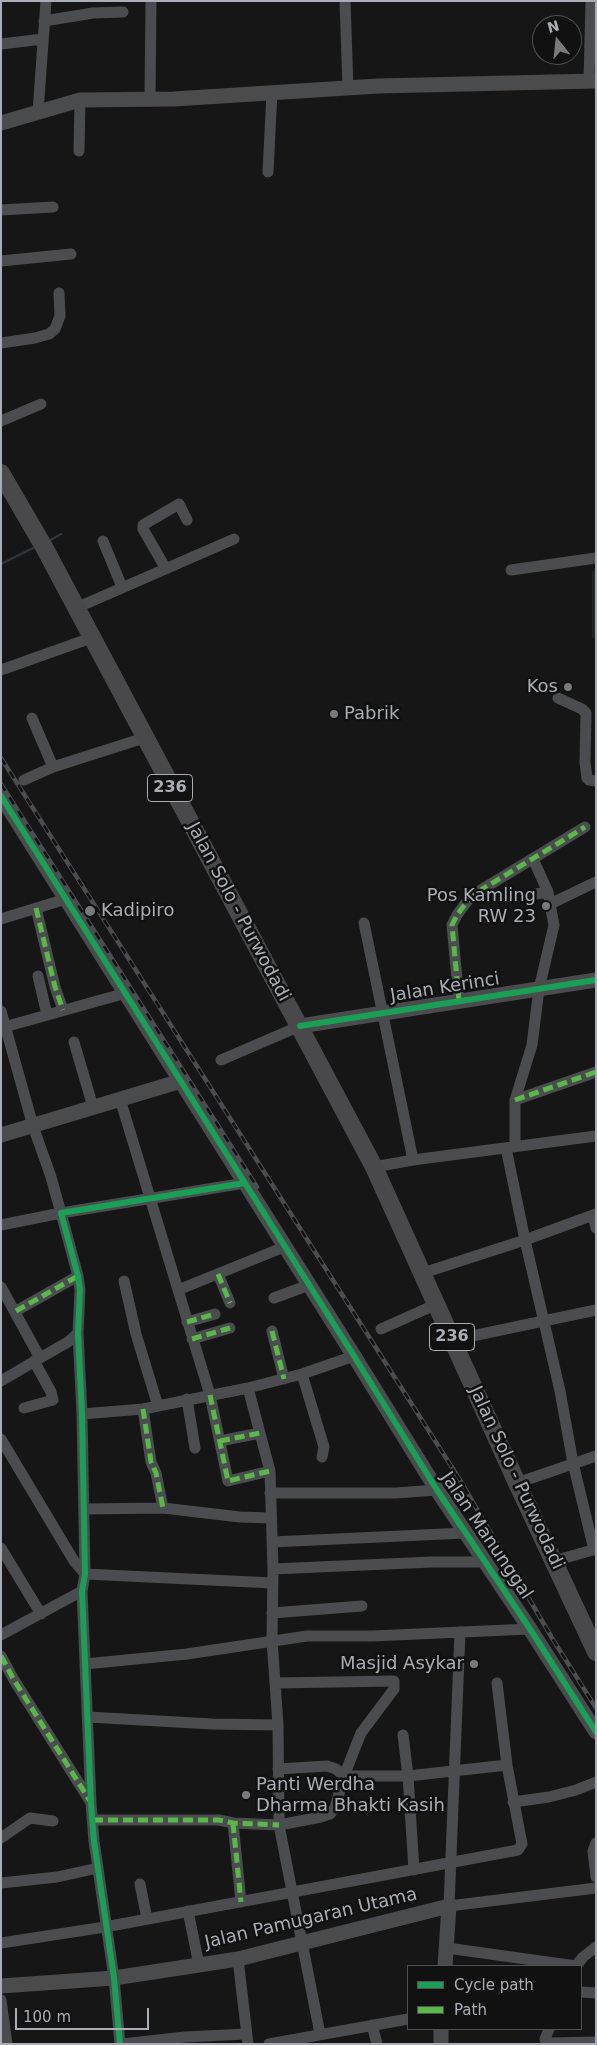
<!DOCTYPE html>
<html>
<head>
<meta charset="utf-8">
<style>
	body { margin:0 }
	#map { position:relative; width:597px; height:2045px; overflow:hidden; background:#161617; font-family:"DejaVu Sans",sans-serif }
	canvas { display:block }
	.frame { position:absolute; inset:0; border:2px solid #a9aeb6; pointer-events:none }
	.legend { position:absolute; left:407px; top:1965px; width:175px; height:65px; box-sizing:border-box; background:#111112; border:1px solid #4e5054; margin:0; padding:6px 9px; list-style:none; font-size:15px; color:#a9aeb6 }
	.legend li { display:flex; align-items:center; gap:10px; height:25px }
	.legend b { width:25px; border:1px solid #4e5054 }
	.north { position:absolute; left:532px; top:15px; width:50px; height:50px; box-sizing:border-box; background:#111112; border:1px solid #4e5054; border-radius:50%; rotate:344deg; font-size:14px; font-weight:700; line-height:20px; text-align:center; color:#a9aeb6 }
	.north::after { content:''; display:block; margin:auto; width:18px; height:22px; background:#76797e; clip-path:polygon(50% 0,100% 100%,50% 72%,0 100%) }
	.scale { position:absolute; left:15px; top:2008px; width:134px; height:22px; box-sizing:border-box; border:2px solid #a9aeb6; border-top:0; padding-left:6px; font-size:15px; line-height:18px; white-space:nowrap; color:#a9aeb6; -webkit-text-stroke:4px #111112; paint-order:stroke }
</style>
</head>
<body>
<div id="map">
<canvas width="597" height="2045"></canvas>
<div class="frame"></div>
<ul class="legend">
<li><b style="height:6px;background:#1a9f57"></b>Cycle path</li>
<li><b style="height:6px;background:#58b947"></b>Path</li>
</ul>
<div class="north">N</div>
<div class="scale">100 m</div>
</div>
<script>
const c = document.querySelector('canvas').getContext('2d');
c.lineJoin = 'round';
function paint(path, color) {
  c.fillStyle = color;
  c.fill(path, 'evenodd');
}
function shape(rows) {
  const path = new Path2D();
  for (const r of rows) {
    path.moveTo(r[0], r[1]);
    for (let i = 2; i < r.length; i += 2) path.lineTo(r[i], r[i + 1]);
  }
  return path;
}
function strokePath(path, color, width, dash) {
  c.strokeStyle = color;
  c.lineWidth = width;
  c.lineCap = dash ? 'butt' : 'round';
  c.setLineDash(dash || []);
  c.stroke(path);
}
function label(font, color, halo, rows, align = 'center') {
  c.font = font + ' "DejaVu Sans",sans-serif';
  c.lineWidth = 5;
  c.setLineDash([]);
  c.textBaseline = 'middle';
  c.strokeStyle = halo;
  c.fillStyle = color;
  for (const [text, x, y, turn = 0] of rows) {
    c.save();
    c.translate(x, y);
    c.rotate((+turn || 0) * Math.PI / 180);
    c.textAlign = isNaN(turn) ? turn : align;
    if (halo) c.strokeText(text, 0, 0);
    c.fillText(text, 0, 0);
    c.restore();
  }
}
paint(shape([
	[596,570,596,638,592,638,592,571]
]), '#202621');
strokePath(shape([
	[49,541,61,534],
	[1,564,37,546]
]), '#2e363b', 2.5);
strokePath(shape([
	[345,1,348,88],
	[44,21,93,13,123,12],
	[1,44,43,39],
	[589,81,591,1],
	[150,98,151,1],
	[38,112,46,1],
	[79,151,80,100],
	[268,172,272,92],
	[1,210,53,207],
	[1,261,71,254],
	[1,343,35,338,49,334,55,329,60,316,59,293],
	[1,421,41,404],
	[103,541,122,587],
	[166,569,143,529,143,525,179,504,187,520],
	[511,570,596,558],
	[76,608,234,539],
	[1,670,91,638],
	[558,698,582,709,586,713,585,762,587,778,589,780,596,781],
	[32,718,53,767],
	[24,780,53,767,144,738],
	[533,859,548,892,550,904],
	[519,897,548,892],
	[36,908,55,987,63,1010],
	[1,919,66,899],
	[364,923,413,1160],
	[38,976,47,1015],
	[459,1001,452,925,457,915,471,896,585,827],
	[1,1011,33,1126,51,1177,61,1213,1,1225],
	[1,1028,126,993],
	[74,1042,93,1107],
	[221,1060,300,1026],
	[120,1099,210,1395,228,1481,270,1471],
	[515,1100,596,1072],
	[515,1146,515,1100,532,1045,539,989,554,925,550,904,596,882],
	[506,1148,525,1240,560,1391,573,1463,594,1550],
	[374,1167,413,1160,596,1136],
	[593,1215,596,1228],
	[423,1273,525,1240,596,1214],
	[218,1274,230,1303],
	[124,1281,136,1334,158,1406],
	[1,1287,40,1358,1,1381],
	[178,1290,284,1247],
	[274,1298,309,1285],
	[16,1311,78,1276],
	[187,1322,215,1314],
	[381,1329,437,1304],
	[272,1331,284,1379],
	[192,1339,230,1328],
	[453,1340,596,1310],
	[40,1358,68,1342,78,1333],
	[302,1374,324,1447,322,1457],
	[248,1388,270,1471,273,1569,272,1640,278,1725,279,1825,320,2034],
	[187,1399,195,1448],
	[24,1408,53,1400,51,1392,34,1361],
	[143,1409,151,1462,156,1473,163,1508],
	[82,1414,143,1409,248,1388,302,1374,354,1356],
	[1,1439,74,1561,85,1574,273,1583],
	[220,1441,260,1433],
	[517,1483,596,1456],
	[270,1493,396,1493,437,1490],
	[84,1509,163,1508,240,1517,270,1518],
	[272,1542,465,1533],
	[1,1548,41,1614],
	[554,1561,596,1549],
	[273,1569,432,1562,484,1562],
	[272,1613,362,1606],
	[460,1632,449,1906,596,1888],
	[1,1635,82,1591],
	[1,1656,14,1680,90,1801],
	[85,1664,187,1654,307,1636,372,1636,530,1629],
	[275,1683,394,1681,394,1689,361,1733,344,1776,408,1776,507,1765],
	[88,1717,212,1724,278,1725],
	[403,1735,408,1776,414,1870],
	[513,1802,549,1797,576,1790,596,1782],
	[93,1820,219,1820,233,1823,279,1825,321,1817,330,1814,335,1808,344,1776,336,1769,327,1766,278,1769],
	[233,1823,241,1902],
	[1,1838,30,1818,53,1821],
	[596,1843,593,1851,596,1877],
	[1,1883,57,1877,98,1868],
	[140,1884,147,1919],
	[188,1911,199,1965],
	[1,1943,105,1927,518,1850,522,1844,507,1765,497,1683],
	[447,1948,576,1966],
	[238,1959,248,2044],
	[576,1966,583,1957,596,1947],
	[581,1992,596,1993],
	[1,2000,7,2044],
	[372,2025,377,2044],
	[549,2029,545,2039,546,2042,550,2043,596,2042],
	[120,2044,114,1978,94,1841,91,1803,82,1591,85,1574,82,1414,78,1333,80,1290,78,1276,61,1213,245,1183],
	[122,2044,185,2037,246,2034],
	[269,2044,408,2019]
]), '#4b4c4f', 11);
strokePath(shape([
	[1,123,80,100,174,99,378,86,596,81],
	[1,796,354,1356,437,1490,530,1629,596,1732],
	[300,1026,596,980],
	[1,1135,181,1081],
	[1,1986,114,1978,238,1959,449,1906,445,1966],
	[441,2044,441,2029]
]), '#4a4b4d', 15);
strokePath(shape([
	[1,473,44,547,374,1167,517,1483,596,1652]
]), '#49494b', 18);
const rail = shape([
	[1,758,460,1480,552,1638,596,1708],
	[1,784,257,1187]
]);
strokePath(rail, '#4c4d50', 4.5);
strokePath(rail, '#111112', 2.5, [8]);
strokePath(shape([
	[36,908,55,987,63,1010],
	[459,1001,452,925,457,915,471,896,585,827],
	[515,1100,596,1072],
	[218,1274,230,1303],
	[16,1311,78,1276],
	[187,1322,215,1314],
	[272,1331,284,1379],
	[192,1339,230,1328],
	[210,1395,228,1481,270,1471],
	[143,1409,151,1462,156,1473,163,1508],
	[220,1441,260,1433],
	[1,1656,14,1680,90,1801],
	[93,1820,219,1820,233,1823,279,1825],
	[233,1823,241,1902]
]), '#58b947', 5, [10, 5]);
strokePath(shape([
	[1,796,354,1356,437,1490,530,1629,596,1732],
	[300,1026,596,980],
	[120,2044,114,1978,94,1841,91,1803,82,1591,85,1574,82,1414,78,1333,80,1290,78,1276,61,1213,245,1183]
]), '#1a9f57', 6);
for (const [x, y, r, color] of [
	[568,687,5,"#76797e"],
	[334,714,5,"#76797e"],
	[546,906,5,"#76797e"],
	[90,911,6,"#76797e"],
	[474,1664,5,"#76797e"],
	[246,1795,5,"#76797e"]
]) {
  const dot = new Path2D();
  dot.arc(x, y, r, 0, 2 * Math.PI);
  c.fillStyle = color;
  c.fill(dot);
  strokePath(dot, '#111112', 2);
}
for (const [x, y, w] of [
	[170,788,45],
	[452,1337,45]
]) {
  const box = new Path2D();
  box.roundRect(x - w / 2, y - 13.5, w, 27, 4);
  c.fillStyle = '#111112';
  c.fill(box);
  strokePath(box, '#a9aeb6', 1);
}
label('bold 16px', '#a9aeb6', null, [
	["236",170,788],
	["236",452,1337]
]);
label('18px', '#a9aeb6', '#111112', [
	["Kos",558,687],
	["Pabrik",344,714,"left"],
	["Pos Kamling",536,896],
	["RW 23",536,917],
	["Kadipiro",101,911,"left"],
	["Masjid Asykar",464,1664],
	["Panti Werdha",256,1785,"left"],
	["Dharma Bhakti Kasih",256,1806,"left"]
], 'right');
label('18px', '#a9aeb6', '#111112', [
	["Jalan Solo - Purwodadi",238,912,62],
	["Jalan Kerinci",445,988,-9],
	["Jalan Solo - Purwodadi",516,1478,65],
	["Jalan Manunggal",486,1536,56],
	["Jalan Pamugaran Utama",311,1919,-13]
]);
</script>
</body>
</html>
